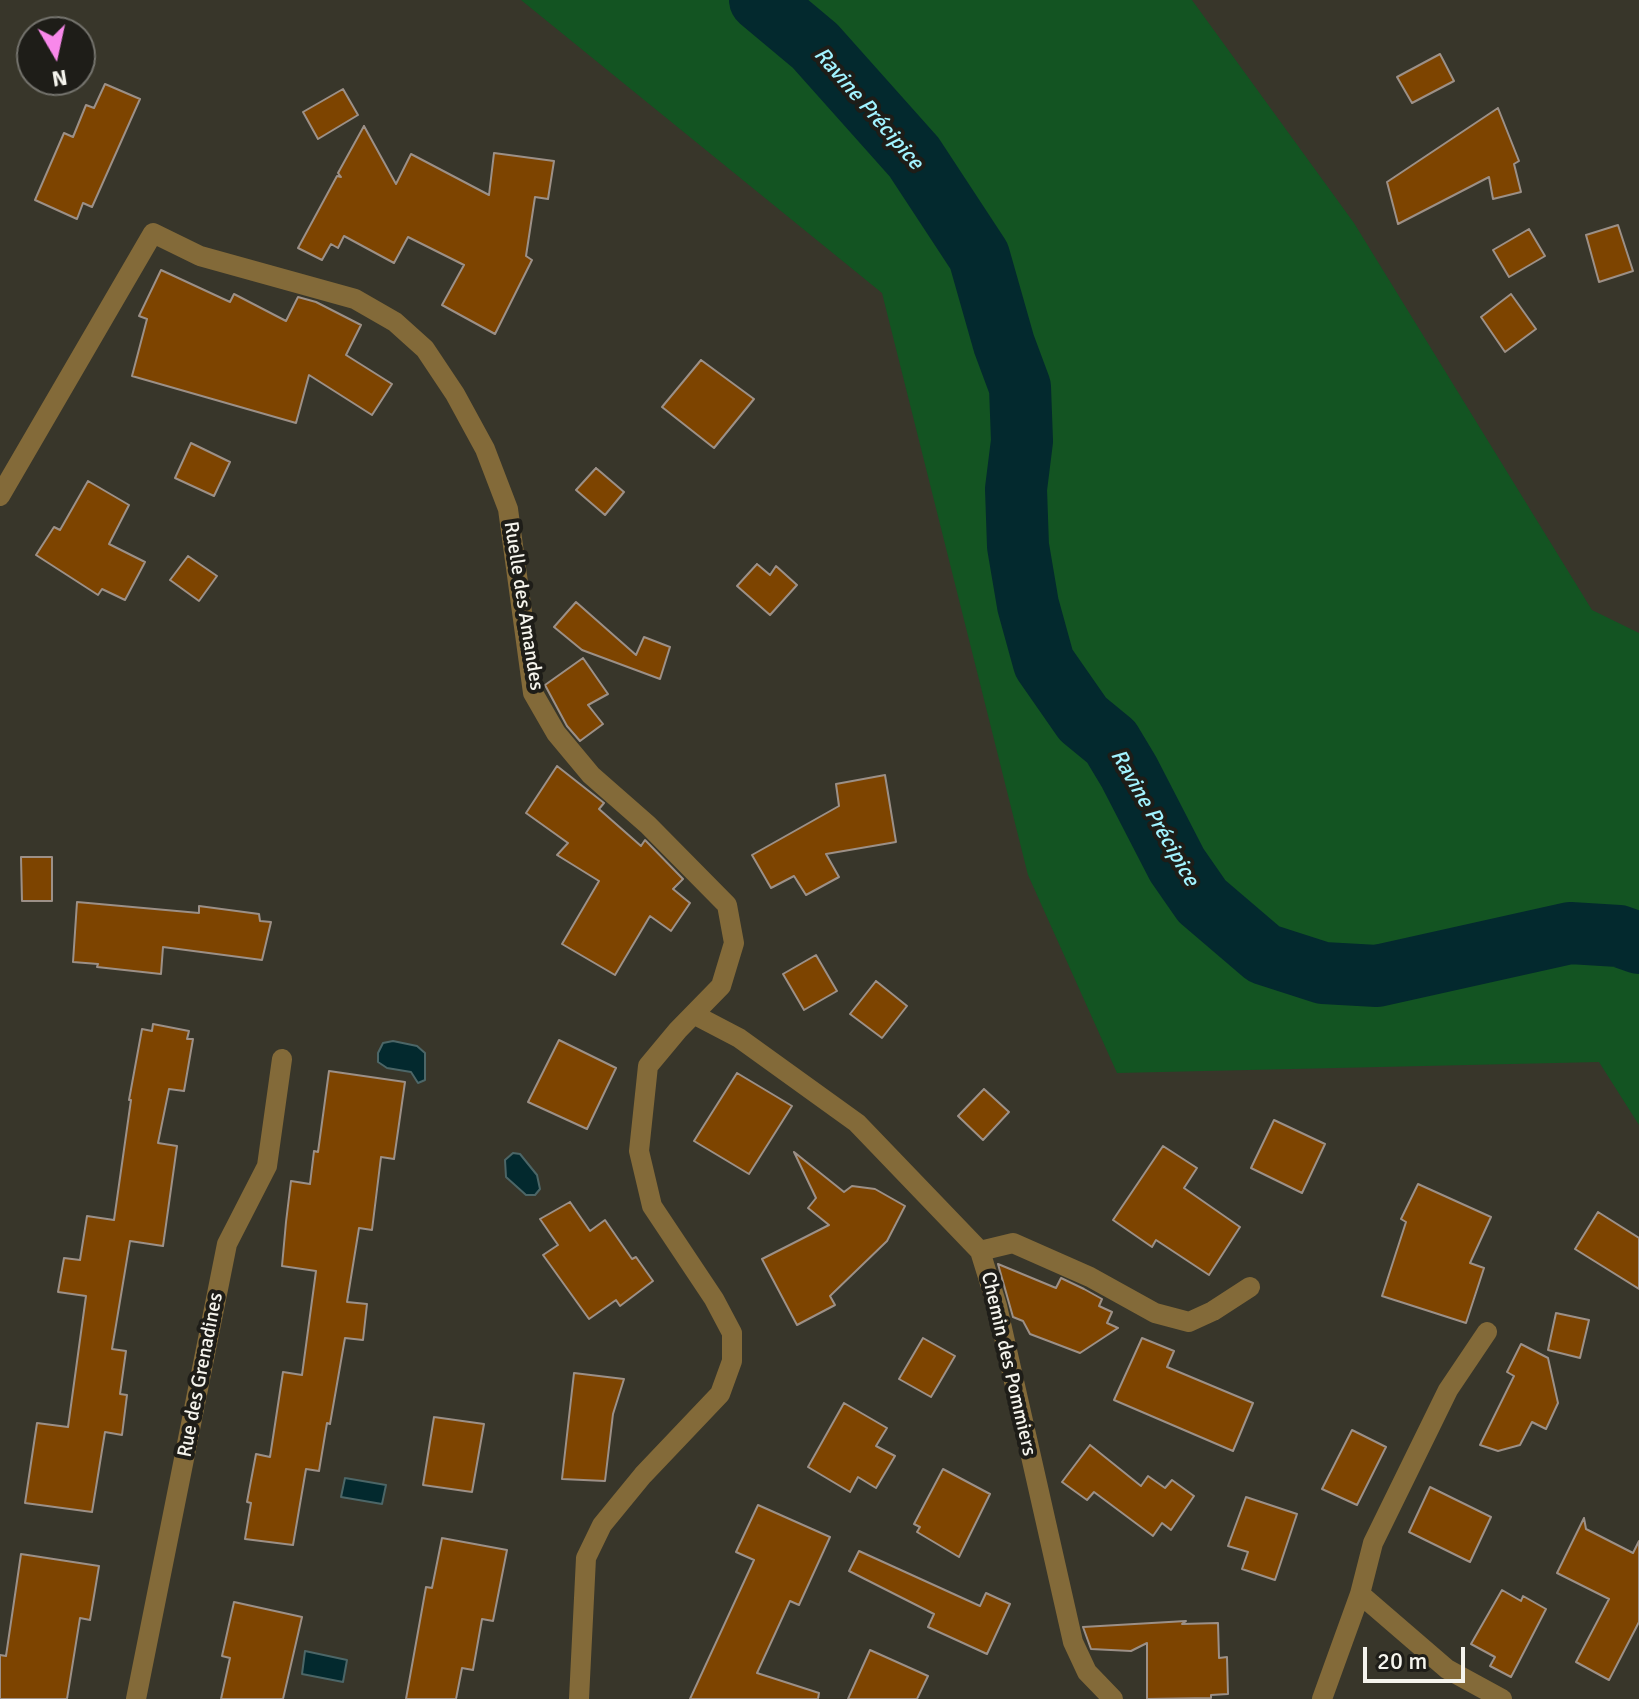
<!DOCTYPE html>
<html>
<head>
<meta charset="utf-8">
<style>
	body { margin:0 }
	#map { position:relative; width:1639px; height:1699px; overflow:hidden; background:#38362a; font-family:Signika,sans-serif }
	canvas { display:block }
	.north { position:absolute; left:16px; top:16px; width:80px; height:80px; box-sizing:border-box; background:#1e1d18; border:2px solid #74736d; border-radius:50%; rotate:171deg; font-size:22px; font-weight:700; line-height:32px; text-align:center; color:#f5f4ed }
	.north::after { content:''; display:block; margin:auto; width:28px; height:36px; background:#f888ea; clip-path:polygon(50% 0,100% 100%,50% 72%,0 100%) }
	.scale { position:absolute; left:1363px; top:1647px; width:102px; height:36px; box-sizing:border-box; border:4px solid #f5f4ed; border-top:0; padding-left:10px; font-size:24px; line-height:28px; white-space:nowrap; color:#f5f4ed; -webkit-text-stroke:6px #1e1d18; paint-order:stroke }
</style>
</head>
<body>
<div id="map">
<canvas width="1639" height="1699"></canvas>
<div class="north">N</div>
<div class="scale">20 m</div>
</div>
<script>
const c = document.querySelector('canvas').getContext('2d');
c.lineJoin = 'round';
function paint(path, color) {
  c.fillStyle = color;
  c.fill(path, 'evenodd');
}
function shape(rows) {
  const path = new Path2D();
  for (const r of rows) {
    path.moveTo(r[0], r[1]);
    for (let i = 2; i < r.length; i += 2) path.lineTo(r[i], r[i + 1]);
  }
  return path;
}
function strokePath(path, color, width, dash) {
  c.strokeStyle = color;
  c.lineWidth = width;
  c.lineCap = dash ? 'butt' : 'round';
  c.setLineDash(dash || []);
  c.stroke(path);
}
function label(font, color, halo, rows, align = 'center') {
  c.font = font + ' Signika,sans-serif';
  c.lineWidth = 8;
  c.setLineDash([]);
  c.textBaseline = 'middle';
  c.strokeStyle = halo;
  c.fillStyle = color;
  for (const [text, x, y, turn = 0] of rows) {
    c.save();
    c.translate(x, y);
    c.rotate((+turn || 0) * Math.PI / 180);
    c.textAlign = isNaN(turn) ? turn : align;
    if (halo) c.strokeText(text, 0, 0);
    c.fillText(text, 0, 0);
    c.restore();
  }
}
paint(shape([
	[521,0,1192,0,1354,223,1592,610,1639,633,1639,1125,1599,1062,1117,1073,1028,875,882,293]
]), '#135422');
const water = shape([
	[393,1041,417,1046,425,1053,425,1080,418,1083,411,1072,387,1068,378,1062,378,1053,383,1043,393,1041],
	[513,1153,520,1154,537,1175,540,1189,535,1195,526,1195,506,1177,505,1160,513,1153],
	[345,1478,386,1485,382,1504,341,1497,345,1478],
	[305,1651,347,1660,343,1682,302,1674,305,1651]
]);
paint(water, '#03292e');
strokePath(water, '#4c6667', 2);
strokePath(shape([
	[760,0,815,46,914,157,979,256,1004,344,1020,387,1022,441,1016,489,1018,546,1028,605,1044,663,1083,719,1111,742,1129,772,1177,865,1202,901,1264,954,1323,973,1377,976,1570,933,1619,936,1639,943]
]), '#03292e', 62);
const building = shape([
	[1440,54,1454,81,1412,103,1397,77,1440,54],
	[105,84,140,99,92,207,83,203,77,219,35,200,64,133,73,137,86,105,94,108,105,84],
	[343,89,358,115,318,139,303,112,343,89],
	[1498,108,1519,161,1514,164,1521,192,1493,199,1489,177,1398,224,1387,182,1498,108],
	[364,126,396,184,411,154,489,195,494,153,554,161,548,199,535,197,526,256,532,260,495,334,442,305,464,265,408,237,394,263,344,236,338,248,331,244,322,260,298,248,337,176,341,177,338,173,364,126],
	[1618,225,1633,271,1599,282,1586,235,1618,225],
	[1529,229,1545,256,1509,277,1493,250,1529,229],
	[161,270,230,302,234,294,286,321,298,297,316,302,361,325,346,355,392,384,372,415,309,375,296,423,132,376,147,319,139,316,161,270],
	[1511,294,1536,329,1505,352,1481,317,1511,294],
	[701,360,754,399,714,448,662,407,701,360],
	[191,443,230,462,214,496,175,478,191,443],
	[596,468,624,492,605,515,576,490,596,468],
	[88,481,129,505,109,544,145,562,125,600,102,589,98,595,36,555,54,527,60,530,88,481],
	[188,556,217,576,199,601,170,580,188,556],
	[757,564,770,575,776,566,797,585,770,615,737,586,757,564],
	[576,602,636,655,644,637,670,647,660,679,582,650,554,627,576,602],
	[583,658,608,694,588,705,603,724,580,741,567,726,545,685,583,658],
	[557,766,604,803,599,809,641,846,645,840,683,879,673,889,690,903,671,931,650,916,615,975,562,944,599,881,557,855,568,843,526,813,557,766],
	[885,775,896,842,826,854,839,877,806,895,794,876,771,888,752,855,839,806,836,784,885,775],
	[21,857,52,857,52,901,22,901,21,857],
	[77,902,199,913,199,906,259,914,260,921,271,922,262,960,163,947,161,974,97,967,98,964,73,962,77,902],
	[816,955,837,991,804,1010,783,974,816,955],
	[876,981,907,1006,882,1038,850,1014,876,981],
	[153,1024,189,1031,187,1039,193,1039,184,1091,169,1089,158,1143,177,1146,163,1246,130,1241,112,1349,126,1351,120,1394,127,1395,122,1435,105,1432,92,1512,25,1503,37,1423,68,1427,86,1296,58,1292,64,1258,80,1260,87,1216,114,1220,131,1100,129,1100,142,1029,152,1031,153,1024],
	[559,1040,616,1068,587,1129,528,1102,559,1040],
	[329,1071,405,1082,394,1159,381,1157,372,1230,359,1228,347,1302,367,1304,363,1340,345,1338,330,1424,327,1423,319,1471,306,1469,293,1545,245,1539,251,1503,247,1502,256,1454,270,1457,283,1372,302,1375,316,1271,282,1266,286,1222,291,1181,310,1184,314,1151,318,1152,329,1071],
	[737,1073,792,1106,749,1174,694,1141,737,1073],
	[984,1089,1009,1112,983,1140,958,1116,984,1089],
	[1274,1120,1325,1144,1302,1193,1251,1168,1274,1120],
	[1163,1146,1197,1168,1184,1188,1240,1227,1209,1275,1156,1240,1152,1247,1113,1220,1163,1146],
	[794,1152,844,1192,852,1186,875,1189,905,1206,887,1241,830,1296,835,1305,797,1325,762,1259,829,1225,808,1208,816,1198,794,1152],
	[1418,1184,1491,1217,1470,1263,1484,1268,1466,1323,1382,1296,1406,1222,1401,1219,1418,1184],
	[570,1202,590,1231,605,1220,632,1259,636,1257,653,1281,620,1306,616,1300,589,1319,543,1255,558,1245,540,1219,570,1202],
	[1598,1212,1639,1238,1639,1289,1575,1249,1598,1212],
	[998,1264,1056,1288,1061,1278,1084,1289,1102,1299,1099,1306,1112,1312,1107,1323,1118,1328,1080,1353,1030,1334,1023,1321,1013,1317,998,1264],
	[1556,1313,1589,1320,1580,1358,1548,1350,1556,1313],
	[923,1338,955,1356,931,1397,899,1379,923,1338],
	[1142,1338,1174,1351,1167,1367,1253,1403,1233,1451,1114,1400,1142,1338],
	[1521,1344,1548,1358,1558,1403,1546,1429,1532,1422,1520,1445,1498,1451,1480,1445,1514,1376,1507,1372,1521,1344],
	[574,1373,624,1379,613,1414,605,1481,562,1479,574,1373],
	[844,1403,887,1428,876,1446,895,1456,876,1488,858,1477,850,1492,808,1467,844,1403],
	[434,1417,484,1424,472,1492,423,1485,434,1417],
	[1352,1430,1386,1447,1357,1505,1322,1489,1352,1430],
	[1090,1445,1141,1486,1148,1476,1165,1488,1172,1480,1194,1496,1171,1530,1162,1523,1153,1536,1094,1492,1087,1500,1062,1482,1090,1445],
	[943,1469,990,1494,959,1557,917,1532,920,1527,914,1524,943,1469],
	[1430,1487,1491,1517,1470,1562,1409,1532,1430,1487],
	[1246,1497,1297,1514,1275,1580,1242,1569,1248,1552,1228,1546,1246,1497],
	[758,1505,830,1537,799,1605,790,1601,757,1673,819,1693,818,1699,690,1699,754,1560,736,1552,758,1505],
	[1584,1518,1586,1529,1633,1553,1639,1541,1639,1622,1609,1680,1576,1662,1609,1599,1557,1573,1584,1518],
	[442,1538,507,1550,493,1621,482,1619,473,1670,462,1668,456,1699,406,1699,426,1587,432,1588,442,1538],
	[859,1551,980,1606,986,1593,1010,1604,987,1654,928,1627,934,1614,849,1571,859,1551],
	[21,1554,99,1566,90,1620,80,1618,67,1699,0,1699,0,1655,6,1656,21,1554],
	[1502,1590,1521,1601,1523,1596,1546,1609,1511,1677,1490,1666,1495,1657,1471,1644,1502,1590],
	[234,1602,302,1617,283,1699,221,1699,230,1658,222,1656,234,1602],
	[1186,1621,1182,1624,1218,1623,1219,1658,1227,1657,1228,1694,1211,1695,1211,1698,1147,1699,1147,1643,1131,1651,1091,1649,1083,1627,1186,1621],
	[870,1650,928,1676,917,1699,848,1699,870,1650]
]);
paint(building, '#7d4400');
strokePath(building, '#9c9087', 2);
strokePath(shape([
	[0,496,153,233,200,256,355,299,395,322,425,349,455,394,485,449,508,509,533,693,556,733,591,775,648,825,727,905,734,943,721,986,678,1030,648,1066,639,1151,652,1206,714,1299,732,1333,732,1361,720,1394,643,1475,602,1525,586,1558,579,1699],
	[695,1015,739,1038,857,1123,980,1251,997,1306,1073,1642,1087,1672,1113,1699],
	[980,1251,1013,1243,1090,1277,1155,1313,1189,1322,1213,1311,1250,1287],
	[1360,1594,1447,1669,1502,1699],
	[136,1699,227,1244,267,1166,282,1059],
	[1322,1699,1360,1594,1373,1543,1448,1390,1487,1332]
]), '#836a39', 20);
label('20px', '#f5f4ed', '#1e1d18', [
	["Ruelle des Amandes",523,606,81],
	["Chemin des Pommiers",1008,1364,77],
	["Rue des Grenadines",201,1375,-79]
]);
label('italic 22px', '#a2f3ff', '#1e1d18', [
	["Ravine Précipice",868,109,49],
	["Ravine Précipice",1154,818,60]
]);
</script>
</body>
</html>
